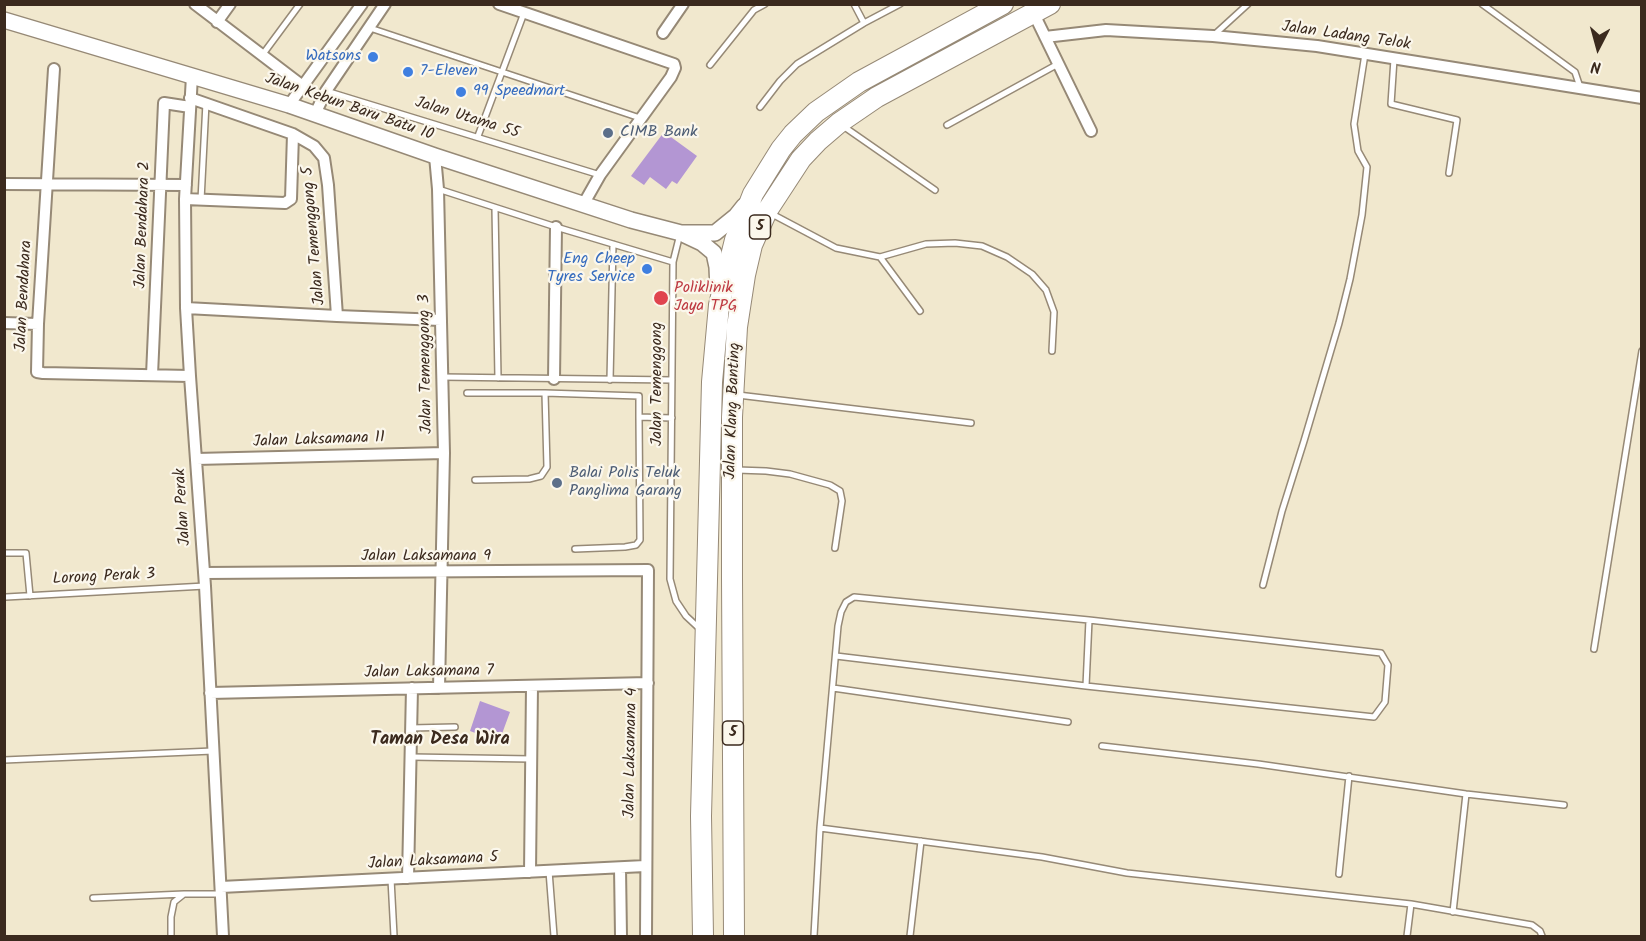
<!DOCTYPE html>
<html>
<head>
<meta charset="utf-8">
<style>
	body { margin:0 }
	#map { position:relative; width:1646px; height:941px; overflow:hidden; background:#f1e8ce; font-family:Kalam,sans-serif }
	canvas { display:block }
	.frame { position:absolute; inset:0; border:6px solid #3b2a1e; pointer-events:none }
	.north { position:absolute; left:1568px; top:18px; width:60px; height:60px; -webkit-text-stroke:4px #fbf7ec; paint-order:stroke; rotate:186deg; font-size:16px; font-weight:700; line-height:24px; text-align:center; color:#3b2a1e }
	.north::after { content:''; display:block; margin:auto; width:21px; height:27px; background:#3b2a1e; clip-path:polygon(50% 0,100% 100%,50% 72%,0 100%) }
</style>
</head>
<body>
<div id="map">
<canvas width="1646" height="941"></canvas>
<div class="frame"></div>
<div class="north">N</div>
</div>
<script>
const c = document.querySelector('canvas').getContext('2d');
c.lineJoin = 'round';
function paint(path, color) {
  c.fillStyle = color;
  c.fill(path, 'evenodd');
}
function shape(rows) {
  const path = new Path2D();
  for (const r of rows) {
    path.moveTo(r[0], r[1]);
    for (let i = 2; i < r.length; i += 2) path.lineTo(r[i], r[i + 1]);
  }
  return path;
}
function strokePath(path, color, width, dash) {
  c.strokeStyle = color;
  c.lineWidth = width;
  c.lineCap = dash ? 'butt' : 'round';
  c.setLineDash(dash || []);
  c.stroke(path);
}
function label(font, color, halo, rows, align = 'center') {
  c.font = font + ' Kalam,sans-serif';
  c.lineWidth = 4.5;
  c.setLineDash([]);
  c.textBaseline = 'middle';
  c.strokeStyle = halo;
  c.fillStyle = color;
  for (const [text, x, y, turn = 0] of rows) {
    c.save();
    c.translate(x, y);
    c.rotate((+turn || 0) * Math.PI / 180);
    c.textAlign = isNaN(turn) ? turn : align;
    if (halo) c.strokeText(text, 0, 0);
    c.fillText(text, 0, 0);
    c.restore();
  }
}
paint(shape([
	[664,132,697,156,677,184,672,181,666,189,650,177,644,185,631,176],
	[480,701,510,712,499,742,470,731]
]), '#b396d3');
const lane = shape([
	[854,4,864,23],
	[1482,4,1575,72,1580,87],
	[370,28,640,118],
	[1214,35,1248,4],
	[263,54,300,4],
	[1394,59,1391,104,1457,120,1449,173],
	[710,65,754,10,765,4],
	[326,91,600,175],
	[760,107,780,81,797,64,864,23,900,4],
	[947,125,1058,64],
	[843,126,935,190],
	[478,136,524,13],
	[438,189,556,227,673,262],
	[201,200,206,103],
	[495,208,498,378],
	[770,213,836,248,880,257,920,311],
	[680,234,673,262,670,579,676,601,686,616,701,630],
	[880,257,926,244,955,243,982,246,1007,257,1032,274,1046,290,1054,312,1052,351],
	[442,377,672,380],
	[610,380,613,244],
	[467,393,545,393,639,396,639,417,672,418],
	[738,395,971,423],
	[737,470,766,471,790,474,830,485,840,491,842,501,835,548],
	[475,480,529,479,541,476,547,467,545,393],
	[575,549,625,547,636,545,640,540,639,417],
	[4,553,26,553,30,596],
	[1263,585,1282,511,1304,441,1339,323,1350,279,1362,215,1367,167,1358,151,1354,124,1365,54],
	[6,597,205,586],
	[1594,649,1642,351],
	[1086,686,1089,620],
	[833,688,1068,722],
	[411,728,455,727],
	[1102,746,1258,764,1466,794,1564,805],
	[411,757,531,759],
	[4,760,213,751],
	[820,828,1042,857,1127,873,1411,904,1532,925,1540,931,1542,936],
	[549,871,554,936],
	[1339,874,1349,776],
	[391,879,394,936],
	[93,898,184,894],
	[1453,912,1466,794],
	[171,936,171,917,174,902,184,894,221,894],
	[814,936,820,828,838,626,841,612,846,602,854,597,1089,620,1381,653,1388,665,1385,702,1374,717,1086,686,836,656],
	[910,936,921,841],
	[1407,936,1411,904]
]);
const street = shape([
	[195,4,304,87],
	[499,4,674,64,675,68,671,77,600,175,583,205],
	[1034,14,1091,131],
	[217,22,230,4],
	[663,33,683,4],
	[1045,37,1106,30,1213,36,1317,46,1642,98],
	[54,69,38,324,37,372,43,373,190,376],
	[192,76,185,199,186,308,190,376,205,586,223,936],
	[190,98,293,134,314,146,324,158,328,185,337,316],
	[289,105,362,4],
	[315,114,326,91,385,4],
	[435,156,438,189,444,453,439,688],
	[4,184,186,185],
	[185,199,285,203,291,199,293,134],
	[186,308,337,316,441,320],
	[4,323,38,324],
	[152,375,164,103,190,107],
	[554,379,556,227],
	[196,459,444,453],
	[204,573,648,570,646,936],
	[210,693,648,683],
	[620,868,621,936],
	[530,872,532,686],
	[408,878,412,688],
	[221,887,645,866]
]);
const secondary = shape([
	[4,20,289,105,435,156,631,220,654,226,681,233,715,233,736,216,744,206],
	[685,235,702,243,714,253,717,267,718,290]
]);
const highway = shape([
	[703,936,701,816,712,382,719,305,735,240,753,194,781,149,793,134,816,112,859,82,1003,4],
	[734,936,732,578,732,417,737,327,745,275,752,245,767,211,801,159,818,141,839,123,877,97,1050,4]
]);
strokePath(lane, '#968976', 8);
strokePath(street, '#968976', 14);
strokePath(secondary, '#968976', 18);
strokePath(highway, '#968976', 22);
strokePath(lane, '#fff', 5);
strokePath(street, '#fff', 10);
strokePath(secondary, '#fff', 15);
strokePath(highway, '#fff', 20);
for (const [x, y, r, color] of [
	[373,57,6,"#3f7fe0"],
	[408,72,6,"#3f7fe0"],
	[461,92,6,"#3f7fe0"],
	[608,133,6,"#5c6f8a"],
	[647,269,6,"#3f7fe0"],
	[661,298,8,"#e0444e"],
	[557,483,6,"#5c6f8a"]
]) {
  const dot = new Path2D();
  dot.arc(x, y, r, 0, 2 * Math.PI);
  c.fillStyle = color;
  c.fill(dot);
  strokePath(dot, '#fbf7ec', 2);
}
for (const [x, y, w] of [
	[760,227,21],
	[733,733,21]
]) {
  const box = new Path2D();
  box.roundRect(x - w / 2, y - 12, w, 24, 4.5);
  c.fillStyle = '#fbf7ec';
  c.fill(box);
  strokePath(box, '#3b2a1e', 1.5);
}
label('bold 15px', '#3b2a1e', null, [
	["5",760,227],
	["5",733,733]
]);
label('16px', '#3b2a1e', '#fbf7ec', [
	["Jalan Ladang Telok",1346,37,8],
	["Jalan Kebun Baru Batu 10",349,108,19],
	["Jalan Utama 55",467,119,17],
	["Jalan Bendahara 2",144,225,-88],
	["Jalan Temenggong 5",315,236,-95],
	["Jalan Bendahara",25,296,-87],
	["Jalan Temenggong 3",427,364,-91],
	["Jalan Temenggong",658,384,-90],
	["Jalan Klang Banting",734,411,-88],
	["Jalan Laksamana 11",319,441,-2],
	["Jalan Perak",184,507,-94],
	["Jalan Laksamana 9",426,557],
	["Lorong Perak 3",104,578,-3],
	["Jalan Laksamana 7",429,673,-1],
	["Jalan Laksamana 4",632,753,-89],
	["Jalan Laksamana 5",433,862,-3]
]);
label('16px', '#366cbe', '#fbf7ec', [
	["Watsons",361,57],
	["7-Eleven",420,72,"left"],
	["99 Speedmart",473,92,"left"],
	["Eng Cheep",635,260],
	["Tyres Service",635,278]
], 'right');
label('16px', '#4e5e75', '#fbf7ec', [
	["CIMB Bank",620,133],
	["Balai Polis Teluk",569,474],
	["Panglima Garang",569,492]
], 'left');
label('16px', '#be3a42', '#fbf7ec', [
	["Poliklinik",674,289],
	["Jaya TPG",674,307]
], 'left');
label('bold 18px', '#3b2a1e', '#fbf7ec', [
	["Taman Desa Wira",440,741]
]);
</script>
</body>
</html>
